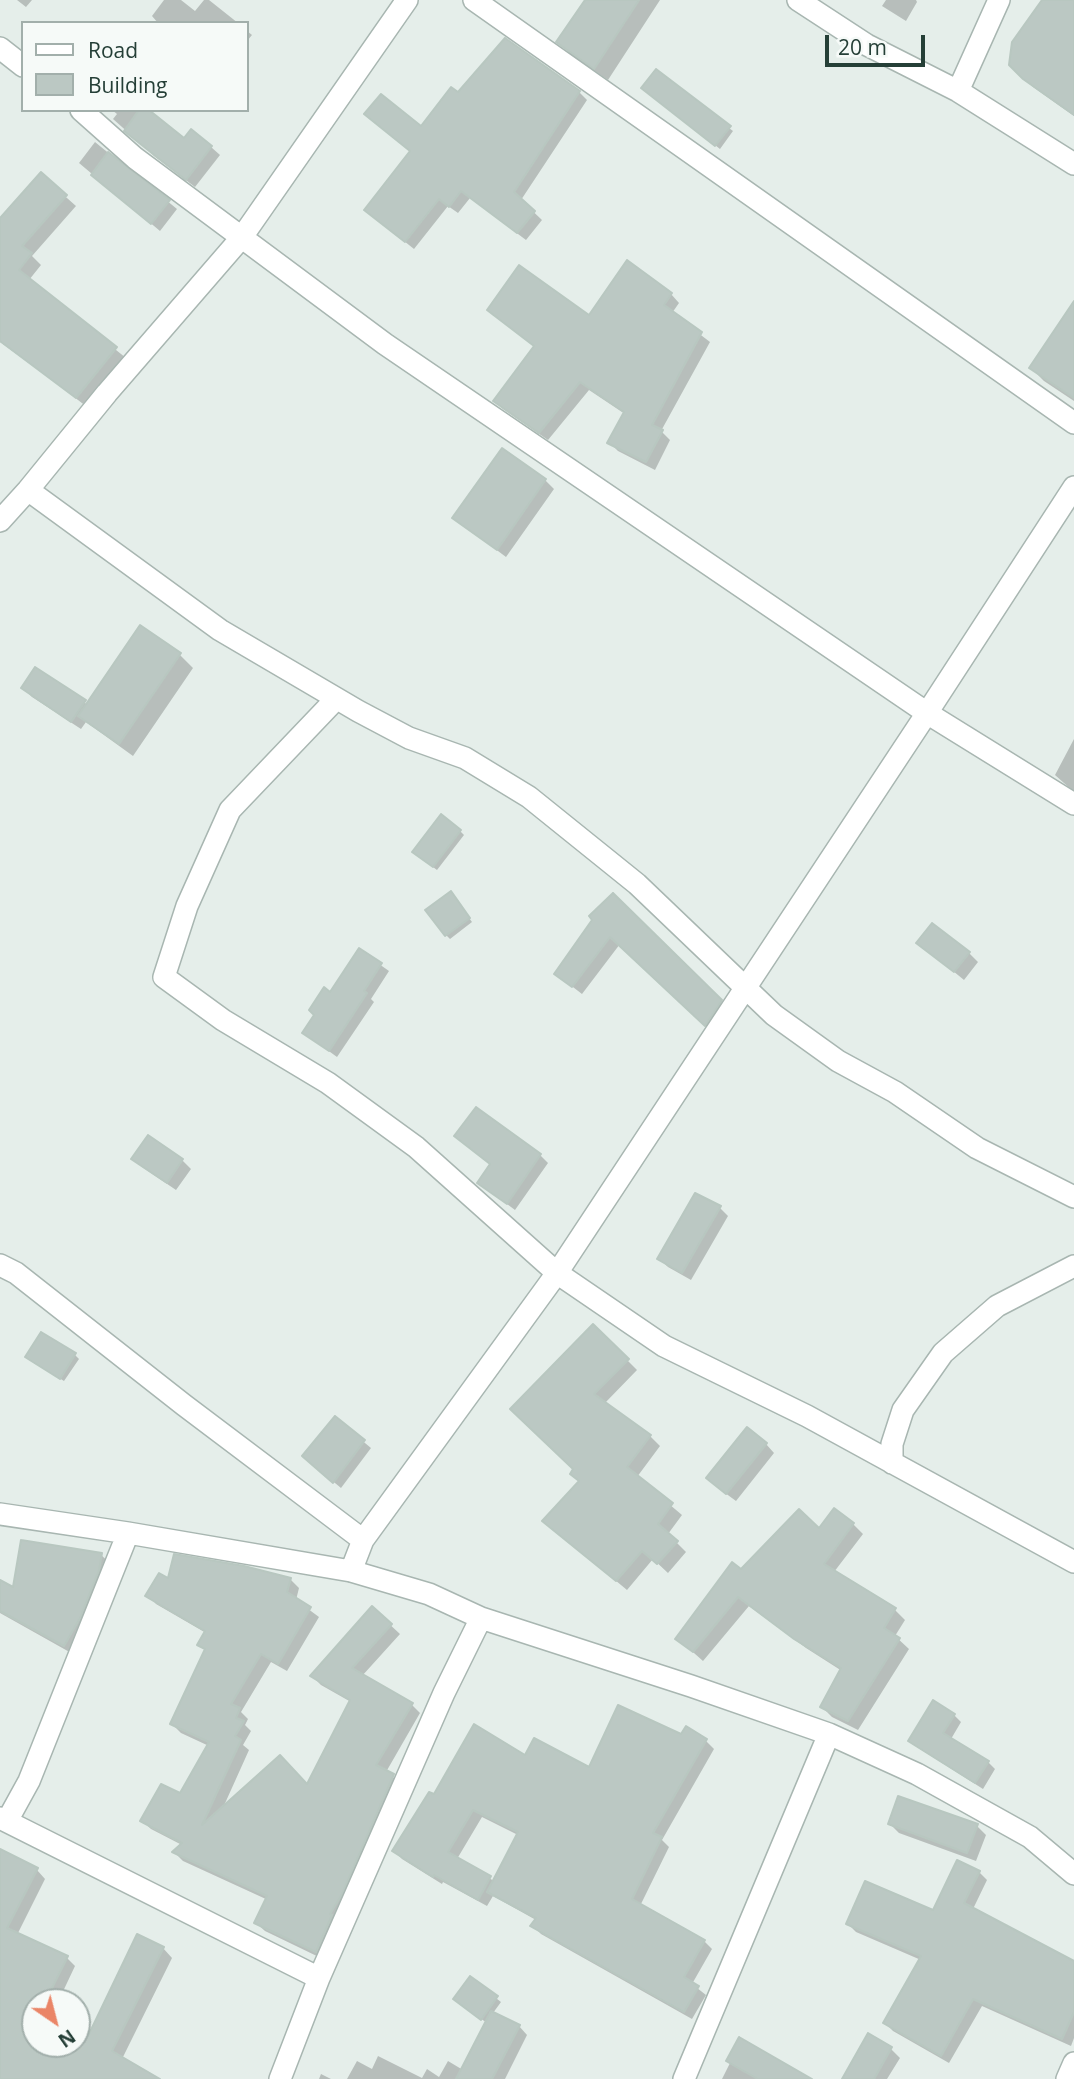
<!DOCTYPE html>
<html>
<head>
<meta charset="utf-8">
<style>
	body { margin:0 }
	#map { position:relative; width:1074px; height:2079px; overflow:hidden; background:#e5eeea; font-family:"Open Sans",sans-serif }
	canvas { display:block }
	.legend { position:absolute; left:21px; top:21px; width:228px; height:91px; box-sizing:border-box; background:#f6faf8; border:2px solid #a2afab; margin:0; padding:9px 12px; list-style:none; font-size:21px; color:#253f37 }
	.legend li { display:flex; align-items:center; gap:14px; height:35px }
	.legend b { width:35px; border:2px solid #a2afab }
	.north { position:absolute; left:21px; top:1988px; width:70px; height:70px; box-sizing:border-box; background:#f6faf8; border:2px solid #a2afab; border-radius:50%; rotate:145deg; font-size:19px; font-weight:700; line-height:28px; text-align:center; color:#253f37 }
	.north::after { content:''; display:block; margin:auto; width:24px; height:32px; background:#ea8567; clip-path:polygon(50% 0,100% 100%,50% 72%,0 100%) }
	.scale { position:absolute; left:825px; top:35px; width:100px; height:32px; box-sizing:border-box; border:4px solid #253f37; border-top:0; padding-left:9px; font-size:21px; line-height:24px; white-space:nowrap; color:#253f37; -webkit-text-stroke:5px #f6faf8; paint-order:stroke }
</style>
</head>
<body>
<div id="map">
<canvas width="1074" height="2079"></canvas>
<ul class="legend">
<li><b style="height:9px;background:#fff"></b>Road</li>
<li><b style="height:19px;background:#bbc8c3"></b>Building</li>
</ul>
<div class="north">N</div>
<div class="scale">20 m</div>
</div>
<script>
const c = document.querySelector('canvas').getContext('2d');
c.lineJoin = 'round';
function paint(path, color) {
  c.fillStyle = color;
  c.fill(path, 'evenodd');
}
function shape(rows) {
  const path = new Path2D();
  for (const r of rows) {
    path.moveTo(r[0], r[1]);
    for (let i = 2; i < r.length; i += 2) path.lineTo(r[i], r[i + 1]);
  }
  return path;
}
function strokePath(path, color, width, dash) {
  c.strokeStyle = color;
  c.lineWidth = width;
  c.lineCap = dash ? 'butt' : 'round';
  c.setLineDash(dash || []);
  c.stroke(path);
}
paint(shape([
	[17,0,32,0,26,7],
	[164,0,181,0,195,11,204,0,209,0,238,23,158,23,152,16],
	[587,0,660,0,608,80,571,55,558,41],
	[886,0,916,0,917,2,906,21,882,6],
	[1044,0,1074,0,1074,116,1033,87,1011,64],
	[247,31,252,35,247,41],
	[579,92,587,100,521,200,542,220,526,240,470,198,458,213,448,206,414,249,374,217,411,152,421,129,458,95],
	[647,92,729,128,733,131,720,149],
	[112,110,146,110,185,140,211,147,220,155,195,187,154,156,122,127,113,119,117,114],
	[95,142,177,209,160,231,79,163],
	[41,175,76,206,32,256,41,265,29,280,126,358,87,407,69,393,47,369,43,373,0,342,0,223],
	[671,294,679,303,672,313,710,342,661,431,670,440,655,470,618,451,609,442,625,414,589,390,548,440,503,409,495,401,535,347,489,310,589,317],
	[1074,304,1074,401,1044,381,1031,368],
	[545,480,554,489,506,557,454,518],
	[180,655,193,668,133,756,86,722,81,729,32,697,23,688,35,669,88,705],
	[1074,739,1074,792,1055,775],
	[460,831,464,835,437,870,418,856],
	[613,895,729,1010,714,1033,620,944,582,994,556,974],
	[454,897,472,922,450,939,446,935],
	[919,943,969,953,978,962,964,980],
	[359,950,389,971,371,999,374,1002,337,1057,304,1033],
	[456,1136,540,1155,548,1163,515,1210,479,1183,491,1165],
	[133,1159,182,1160,191,1169,176,1190,142,1167],
	[720,1208,728,1216,691,1280,668,1267,659,1259],
	[593,1326,637,1370,604,1404,650,1436,660,1446,637,1477,682,1515,668,1534,686,1552,668,1573,653,1559,627,1590,544,1521,580,1482,575,1469],
	[75,1355,79,1359,64,1381,31,1361],
	[335,1418,371,1448,341,1488,311,1463],
	[766,1444,774,1453,736,1501,717,1487],
	[853,1524,863,1534,834,1572,895,1610,905,1620,895,1636,909,1649,858,1730,832,1717,822,1707,842,1671,806,1648,749,1606,703,1661,677,1638,741,1571],
	[101,1555,110,1563,73,1654,0,1613,0,1582,15,1590],
	[290,1579,299,1588,296,1600,319,1617,287,1671,271,1662,241,1712,248,1719,245,1725,251,1731,243,1745,249,1750,222,1810,307,1787,351,1702,321,1685,312,1676,372,1608,400,1634,362,1676,412,1705,420,1713,386,1772,402,1784,325,1960,265,1931,256,1923,268,1900,183,1861,174,1852,182,1845,151,1829,142,1821,181,1795,209,1746,181,1733,172,1724,206,1651,199,1644,206,1633,156,1604,148,1595,169,1581],
	[954,1715,961,1722,951,1739,988,1762,995,1769,983,1789,917,1747,910,1740],
	[686,1729,706,1741,714,1749,662,1840,669,1847,640,1906,704,1941,712,1949,692,1984,706,1995,692,2019,541,1934,533,1926,536,1920,493,1896,487,1906,443,1882,442,1884,402,1859,394,1851,435,1797,525,1758,590,1770,682,1737],
	[482,1817,518,1835,494,1881,457,1859],
	[890,1824,977,1826,986,1835,976,1861,899,1833],
	[0,1850,37,1870,45,1879,17,1935,67,1958,75,1966,58,2002,35,2003,0,1980],
	[979,1872,987,1880,973,1909,1074,1963,1074,2038,1071,2046,982,2006,949,2063,893,2031,885,2023,921,1960,856,1932,848,1924,934,1912],
	[163,1948,172,1958,122,2059,156,2079,0,2079,0,2023,35,2039,35,2044,77,2044,77,2040,89,2036],
	[470,1978,501,2002,493,2013,519,2026,527,2035,505,2079,347,2079,357,2061,372,2069,378,2056,422,2078,427,2069,439,2077,448,2061,463,2070,487,2023,459,2003],
	[869,2036,891,2049,900,2058,887,2079,844,2079],
	[730,2063,809,2079,722,2079],
	[321,2074,331,2079,319,2079]
]), '#0003');
const building = shape([
	[585,0,639,0,594,69,556,42,585,0],
	[1042,0,1074,0,1074,115,1023,79,1009,65,1012,42,1042,0],
	[505,38,580,91,514,192,535,211,517,233,461,191,449,207,439,199,405,242,364,210,410,151,364,114,381,94,421,126,451,87,458,92,505,38],
	[656,69,731,126,715,146,641,88,656,69],
	[139,110,149,110,184,138,191,129,212,146,186,180,124,131,139,110],
	[108,152,170,200,151,224,91,175,108,152],
	[41,172,67,195,22,246,32,253,19,270,117,347,76,398,0,341,0,218,41,172],
	[627,260,672,293,664,305,702,332,652,425,663,430,646,462,607,443,624,412,580,382,539,433,493,401,534,346,487,310,519,265,589,315,627,260],
	[1074,301,1074,398,1029,368,1074,301],
	[502,448,546,479,497,550,452,518,502,448],
	[140,625,181,653,119,744,78,716,140,625],
	[35,667,86,700,71,722,21,688,35,667],
	[441,814,461,830,433,867,412,852,441,814],
	[451,891,470,918,445,936,425,910,451,891],
	[613,893,722,1000,705,1026,610,937,572,987,554,974,592,920,589,916,613,893],
	[932,923,970,952,954,972,916,943,932,923],
	[359,948,382,963,364,991,367,993,329,1051,302,1033,314,1015,309,1010,324,987,330,992,359,948],
	[476,1107,541,1154,507,1204,477,1183,490,1164,454,1136,476,1107],
	[148,1135,183,1159,167,1183,131,1159,148,1135],
	[695,1193,721,1206,682,1273,657,1259,695,1193],
	[593,1324,629,1359,594,1394,651,1435,627,1467,673,1503,658,1524,678,1541,657,1564,642,1551,616,1581,542,1521,579,1481,570,1474,573,1469,510,1409,593,1324],
	[41,1332,76,1353,60,1379,25,1357,41,1332],
	[335,1416,365,1440,333,1483,302,1456,335,1416],
	[747,1427,767,1443,726,1494,706,1478,747,1427],
	[834,1508,854,1523,824,1564,896,1608,884,1628,900,1638,848,1721,820,1707,841,1668,794,1639,738,1597,693,1652,675,1639,732,1562,741,1569,799,1509,819,1528,834,1508],
	[21,1540,102,1553,99,1570,80,1618,64,1646,0,1611,0,1580,13,1587,21,1540],
	[174,1554,244,1566,291,1578,287,1592,311,1607,278,1664,261,1654,231,1704,240,1708,236,1718,244,1721,235,1736,241,1740,202,1825,280,1755,307,1784,350,1700,310,1676,372,1606,392,1624,352,1668,413,1703,376,1765,394,1774,342,1894,330,1914,332,1915,316,1952,254,1923,267,1896,172,1852,182,1843,140,1821,161,1784,180,1793,209,1742,170,1724,205,1649,197,1645,205,1631,145,1596,159,1573,168,1578,174,1554],
	[933,1700,955,1714,943,1733,989,1761,975,1783,908,1741,933,1700],
	[618,1705,681,1734,686,1726,707,1739,653,1833,662,1837,632,1899,705,1940,684,1977,699,1986,684,2012,530,1926,536,1918,487,1892,518,1832,473,1810,448,1852,491,1876,478,1900,434,1875,433,1877,392,1851,429,1792,434,1794,474,1724,525,1755,534,1738,589,1767,618,1705],
	[898,1796,978,1824,967,1853,888,1824,898,1796],
	[0,1849,38,1868,7,1928,68,1956,45,2002,35,2002,35,2044,77,2044,77,2028,89,2034,137,1934,164,1947,112,2051,160,2079,0,2079,0,1849],
	[957,1860,980,1871,964,1903,1074,1961,1074,2012,1062,2039,973,1999,941,2056,883,2023,921,1956,846,1924,865,1881,933,1910,957,1860],
	[470,1976,498,1996,481,2020,453,1999,470,1976],
	[491,2011,520,2025,492,2079,456,2079,491,2011],
	[868,2033,892,2047,874,2079,842,2079,868,2033],
	[739,2037,812,2079,758,2079,726,2061,739,2037]
]);
paint(building, '#bbc8c3');
strokePath(building, '#b8c7c0', 2);
const minor = shape([
	[474,0,1074,423],
	[798,0,867,45,958,91,1074,164],
	[0,48,23,66],
	[958,91,999,0],
	[81,110,135,158,385,344,927,713,1074,804],
	[28,490,220,630,358,711,409,738,465,758,529,797,637,884,774,1015,838,1061,895,1092,977,1148,1074,1197],
	[0,521,28,490,107,393,242,237,407,0],
	[336,699,230,810,187,906,164,977,223,1020,328,1083,416,1147,557,1273,664,1346,807,1416,1074,1562],
	[0,1265,16,1273,184,1405,363,1540],
	[892,1463,892,1444,903,1410,943,1353,997,1306,1074,1266],
	[0,1514,128,1533,351,1571,429,1594,481,1618,691,1686,829,1734,917,1774,1030,1837,1074,1874],
	[351,1571,363,1540,557,1273,927,713,1074,487],
	[0,1818,319,1978],
	[7,1821,29,1781,128,1533],
	[280,2079,319,1978,444,1693,481,1618],
	[684,2079,829,1734],
	[1067,2079,1074,2063]
]);
strokePath(minor, '#a8b6b1', 24);
strokePath(minor, '#fff', 21);
</script>
</body>
</html>
